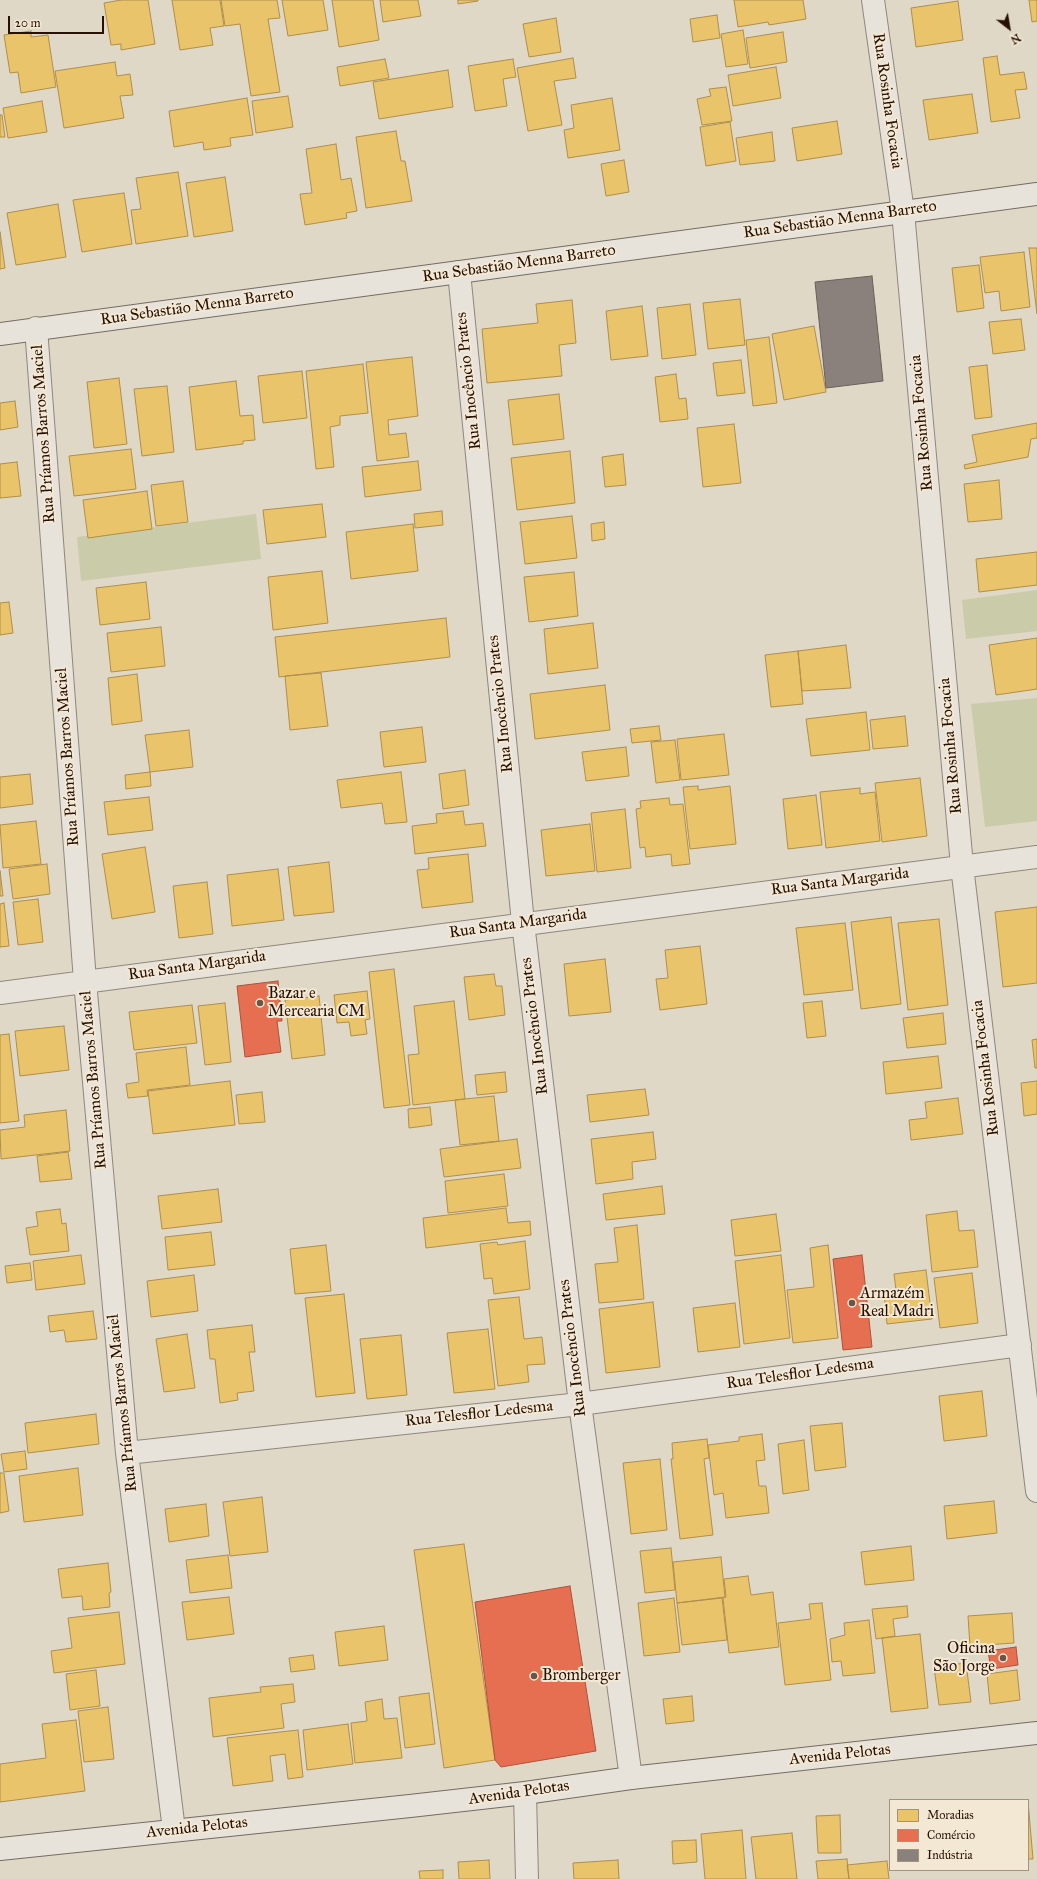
<!DOCTYPE html>
<html>
<head>
<meta charset="utf-8">
<style>
	body { margin:0 }
	#map { position:relative; width:1037px; height:1879px; overflow:hidden; background:#e0d8c6; font-family:"IM FELL Great Primer",serif }
	canvas { display:block }
	.legend { position:absolute; left:889px; top:1799px; width:140px; height:72px; box-sizing:border-box; background:#f2e8d3; border:1px solid #a19281; margin:0; padding:5px 7px; list-style:none; font-size:12px; color:#271005 }
	.legend li { display:flex; align-items:center; gap:8px; height:20px }
	.legend b { width:20px; border:1px solid #a19281 }
	.north { position:absolute; left:989px; top:8px; width:40px; height:40px; -webkit-text-stroke:3px #f2e8d3; paint-order:stroke; rotate:149deg; font-size:11px; font-weight:700; line-height:16px; text-align:center; color:#271005 }
	.north::after { content:''; display:block; margin:auto; width:14px; height:18px; background:#271005; clip-path:polygon(50% 0,100% 100%,50% 72%,0 100%) }
	.scale { position:absolute; left:8px; top:16px; width:96px; height:18px; box-sizing:border-box; border:2px solid #271005; border-top:0; padding-left:5px; font-size:12px; line-height:14px; white-space:nowrap; color:#271005; -webkit-text-stroke:3px #f2e8d3; paint-order:stroke }
</style>
</head>
<body>
<div id="map">
<canvas width="1037" height="1879"></canvas>
<ul class="legend">
<li><b style="height:11px;background:#e9c46a"></b>Moradias</li>
<li><b style="height:11px;background:#e76f51"></b>Comércio</li>
<li><b style="height:11px;background:#8a817c"></b>Indústria</li>
</ul>
<div class="north">N</div>
<div class="scale">20 m</div>
</div>
<script>
const c = document.querySelector('canvas').getContext('2d');
c.lineJoin = 'round';
function paint(path, color) {
  c.fillStyle = color;
  c.fill(path, 'evenodd');
}
function shape(rows) {
  const path = new Path2D();
  for (const r of rows) {
    path.moveTo(r[0], r[1]);
    for (let i = 2; i < r.length; i += 2) path.lineTo(r[i], r[i + 1]);
  }
  return path;
}
function strokePath(path, color, width, dash) {
  c.strokeStyle = color;
  c.lineWidth = width;
  c.lineCap = dash ? 'butt' : 'round';
  c.setLineDash(dash || []);
  c.stroke(path);
}
function label(font, color, halo, rows, align = 'center') {
  c.font = font + ' "IM FELL Great Primer",serif';
  c.lineWidth = 4;
  c.setLineDash([]);
  c.textBaseline = 'middle';
  c.strokeStyle = halo;
  c.fillStyle = color;
  for (const [text, x, y, turn = 0] of rows) {
    c.save();
    c.translate(x, y);
    c.rotate((+turn || 0) * Math.PI / 180);
    c.textAlign = isNaN(turn) ? turn : align;
    if (halo) c.strokeText(text, 0, 0);
    c.fillText(text, 0, 0);
    c.restore();
  }
}
paint(shape([
	[256,514,261,559,81,581,77,537],
	[1037,590,1037,631,966,639,962,600],
	[1037,698,1037,821,985,827,971,704]
]), '#c9cba9');
const homes = shape([
	[121,0,148,0,155,44,121,50,121,44,111,45,104,3,121,0],
	[172,0,220,0,224,26,210,28,213,45,180,50,172,0],
	[221,0,277,0,280,18,268,19,280,92,251,96,240,24,225,26,221,0],
	[282,0,323,0,328,30,288,36,282,0],
	[332,0,373,0,379,40,339,47,332,0],
	[380,0,418,0,421,16,383,22,380,0],
	[458,0,478,0,478,1,458,4,458,0],
	[734,0,803,0,806,19,769,25,768,22,738,27,734,0],
	[1029,0,1037,0,1037,21,1032,22,1029,0],
	[958,1,963,40,916,47,911,8,958,1],
	[717,15,720,38,693,42,690,19,717,15],
	[556,18,561,52,529,57,523,24,556,18],
	[743,30,748,64,726,67,721,34,743,30],
	[31,31,31,37,48,35,56,87,21,93,18,72,10,73,4,35,31,31],
	[783,32,787,62,750,68,746,38,783,32],
	[997,56,1000,75,1024,72,1027,89,1015,90,1020,118,991,122,983,58,997,56],
	[573,58,576,78,554,81,562,125,528,131,517,68,573,58],
	[385,59,389,78,340,86,337,67,385,59],
	[513,59,516,77,503,79,507,106,475,111,468,66,513,59],
	[115,62,117,76,130,74,133,95,120,96,124,118,64,128,55,71,115,62],
	[776,67,781,98,733,106,728,75,776,67],
	[448,70,453,107,379,119,373,82,448,70],
	[726,87,732,121,702,125,697,99,711,96,709,89,726,87],
	[972,94,978,133,929,140,923,100,972,94],
	[288,96,293,127,256,133,252,101,288,96],
	[247,98,253,135,230,138,231,146,204,150,203,142,174,147,169,111,247,98],
	[612,98,620,150,568,158,564,130,574,128,571,105,612,98],
	[42,101,47,132,8,138,3,108,42,101],
	[0,115,2,115,5,137,0,137,0,115],
	[837,121,842,154,797,161,792,128,837,121],
	[730,122,736,161,706,166,700,127,730,122],
	[396,131,401,161,405,161,412,201,366,208,356,137,396,131],
	[772,132,775,161,740,165,736,138,772,132],
	[336,144,341,180,351,178,357,211,346,213,347,218,305,225,300,194,312,193,306,149,336,144],
	[624,160,629,192,606,196,601,164,624,160],
	[178,172,188,236,136,244,131,210,141,209,136,178,178,172],
	[225,177,233,231,194,237,186,183,225,177],
	[124,193,132,244,82,252,73,200,124,193],
	[58,204,66,257,16,265,7,213,58,204],
	[0,232,5,268,0,269,0,232],
	[1029,248,1037,248,1037,314,1029,248],
	[1024,252,1030,307,1001,311,999,291,985,293,980,257,1024,252],
	[979,265,984,308,957,312,952,268,979,265],
	[740,299,745,345,708,349,703,303,740,299],
	[572,300,576,343,559,345,562,376,487,383,482,329,538,323,536,304,572,300],
	[690,304,696,355,662,359,657,308,690,304],
	[642,306,648,356,611,360,606,311,642,306],
	[1021,319,1025,350,993,354,989,322,1021,319],
	[814,326,826,392,784,400,772,334,814,326],
	[769,337,777,403,753,406,746,340,769,337],
	[412,357,418,416,388,420,389,435,406,433,409,457,377,461,366,362,412,357],
	[741,360,745,393,717,396,713,363,741,360],
	[363,364,368,413,340,416,340,425,330,427,334,467,316,469,306,371,363,364],
	[987,365,992,417,975,419,969,367,987,365],
	[302,371,307,418,263,423,258,376,302,371],
	[676,374,679,399,686,398,688,419,660,422,655,377,676,374],
	[119,378,127,444,94,448,87,382,119,378],
	[236,381,240,416,253,415,255,440,243,441,243,444,196,450,189,387,236,381],
	[167,386,174,452,142,456,134,389,167,386],
	[559,394,564,439,513,445,508,400,559,394],
	[15,401,18,427,0,430,0,403,15,401],
	[1037,423,1037,438,1031,439,1028,457,965,469,964,465,977,462,972,435,1037,423],
	[734,424,741,483,703,487,697,428,734,424],
	[131,449,136,489,74,496,69,456,131,449],
	[570,451,575,503,517,510,511,458,570,451],
	[623,454,626,485,605,487,602,457,623,454],
	[418,461,421,490,365,497,362,467,418,461],
	[17,462,21,496,0,498,0,464,17,462],
	[999,480,1002,519,968,522,964,484,999,480],
	[183,481,188,522,156,526,151,485,183,481],
	[147,491,152,529,88,538,83,500,147,491],
	[322,504,326,537,267,544,263,510,322,504],
	[442,511,443,525,415,528,414,514,442,511],
	[572,516,577,558,525,564,520,522,572,516],
	[604,522,605,539,592,541,591,524,604,522],
	[413,524,418,571,351,579,346,532,413,524],
	[1037,552,1037,585,979,592,976,559,1037,552],
	[322,571,328,623,273,630,268,577,322,571],
	[574,572,578,616,529,622,524,577,574,572],
	[146,582,150,619,100,625,96,588,146,582],
	[9,602,13,633,0,635,0,603,9,602],
	[446,618,450,657,279,677,275,637,446,618],
	[593,623,598,668,548,674,544,629,593,623],
	[161,627,165,666,111,672,107,633,161,627],
	[1037,638,1037,689,996,695,989,645,1037,638],
	[846,645,851,688,802,691,798,651,846,645],
	[798,651,803,704,771,707,765,655,798,651],
	[321,673,328,726,290,730,285,676,321,673],
	[137,674,142,721,112,725,108,678,137,674],
	[605,685,610,730,535,739,530,694,605,685],
	[866,712,870,750,811,756,806,719,866,712],
	[905,716,908,746,873,749,870,720,905,716],
	[659,726,661,740,632,743,630,729,659,726],
	[422,727,426,762,384,767,380,732,422,727],
	[189,730,193,767,150,772,145,735,189,730],
	[724,734,729,775,681,780,677,739,724,734],
	[675,740,680,780,656,783,651,742,675,740],
	[626,747,629,776,586,781,582,752,626,747],
	[465,770,469,805,443,809,439,774,465,770],
	[150,772,151,786,126,789,125,775,150,772],
	[401,772,407,822,385,824,382,803,341,808,337,780,401,772],
	[30,774,33,804,0,808,0,777,30,774],
	[920,778,927,836,882,842,875,783,920,778],
	[698,786,698,790,730,786,736,844,690,849,683,787,698,786],
	[860,788,860,794,875,792,880,841,826,848,820,792,860,788],
	[816,795,822,845,788,849,783,799,816,795],
	[149,797,153,830,108,835,104,802,149,797],
	[669,798,670,805,683,804,690,864,672,866,671,854,646,857,645,847,640,848,636,809,641,808,640,801,669,798],
	[625,809,631,868,597,872,591,813,625,809],
	[463,811,465,825,483,823,486,846,415,854,412,826,437,823,436,814,463,811],
	[36,821,41,864,3,868,0,825,36,821],
	[590,824,595,871,546,876,541,830,590,824],
	[145,847,155,912,112,919,102,854,145,847],
	[468,854,473,902,422,908,417,870,429,869,428,858,468,854],
	[329,862,334,912,294,916,288,867,329,862],
	[47,864,50,894,13,899,9,869,47,864],
	[278,869,284,920,232,926,227,875,278,869],
	[0,871,3,896,0,896,0,871],
	[207,882,213,934,179,938,173,886,207,882],
	[38,899,43,942,18,945,13,902,38,899],
	[4,903,9,946,0,947,0,904,4,903],
	[1037,907,1037,983,1003,987,995,912,1037,907],
	[891,917,901,1004,861,1009,851,922,891,917],
	[939,919,948,1005,908,1010,898,923,939,919],
	[845,923,853,990,804,995,796,928,845,923],
	[700,946,707,1004,660,1010,656,979,668,978,665,950,700,946],
	[605,959,611,1012,569,1016,564,964,605,959],
	[394,969,410,1105,384,1108,369,972,394,969],
	[494,974,496,986,502,986,505,1015,469,1020,464,977,494,974],
	[367,991,370,1019,365,1020,367,1034,351,1036,349,1022,337,1023,334,995,367,991],
	[319,996,325,1055,292,1059,285,1000,319,996],
	[454,1001,465,1099,413,1105,408,1055,419,1054,414,1006,454,1001],
	[822,1001,826,1036,807,1038,803,1003,822,1001],
	[225,1003,231,1062,205,1065,198,1006,225,1003],
	[192,1005,197,1043,134,1050,129,1012,192,1005],
	[943,1013,946,1044,907,1048,903,1018,943,1013],
	[64,1026,69,1070,20,1076,15,1031,64,1026],
	[9,1034,19,1121,0,1123,0,1035,9,1034],
	[1037,1039,1037,1068,1035,1068,1032,1040,1037,1039],
	[186,1047,190,1085,147,1090,148,1096,128,1098,126,1084,139,1082,136,1053,186,1047],
	[938,1056,942,1088,886,1094,883,1062,938,1056],
	[505,1072,507,1092,477,1095,475,1075,505,1072],
	[230,1081,235,1125,153,1134,148,1091,230,1081],
	[1037,1081,1037,1114,1024,1116,1021,1083,1037,1081],
	[645,1089,649,1115,590,1122,587,1095,645,1089],
	[262,1092,265,1122,239,1124,236,1095,262,1092],
	[494,1096,499,1141,460,1145,455,1100,494,1096],
	[958,1098,963,1134,911,1140,909,1120,927,1118,925,1102,958,1098],
	[430,1107,432,1125,409,1128,408,1109,430,1107],
	[66,1110,70,1151,1,1159,0,1130,25,1127,24,1115,66,1110],
	[653,1132,656,1159,632,1162,633,1179,596,1184,591,1139,653,1132],
	[517,1139,521,1168,444,1177,440,1149,517,1139],
	[68,1152,72,1179,40,1182,37,1156,68,1152],
	[504,1174,508,1206,448,1213,445,1181,504,1174],
	[662,1186,665,1214,606,1220,603,1194,662,1186],
	[218,1189,222,1222,162,1229,158,1196,218,1189],
	[506,1208,508,1223,530,1221,531,1235,426,1248,423,1218,506,1208],
	[60,1209,62,1224,66,1223,69,1251,30,1255,26,1228,38,1226,36,1212,60,1209],
	[957,1211,959,1231,974,1230,978,1267,932,1272,926,1215,957,1211],
	[776,1214,781,1251,735,1256,731,1220,776,1214],
	[637,1225,644,1299,599,1303,595,1264,618,1262,614,1228,637,1225],
	[211,1232,215,1265,168,1270,165,1237,211,1232],
	[525,1241,530,1289,494,1294,492,1278,484,1279,480,1244,497,1242,498,1245,525,1241],
	[326,1245,331,1291,295,1294,290,1249,326,1245],
	[828,1245,838,1338,793,1343,787,1290,814,1287,810,1248,828,1245],
	[81,1255,85,1284,36,1290,33,1261,81,1255],
	[781,1255,790,1338,744,1344,735,1261,781,1255],
	[30,1263,32,1280,7,1283,5,1266,30,1263],
	[926,1270,932,1319,887,1324,884,1292,896,1290,894,1274,926,1270],
	[972,1273,978,1323,940,1328,934,1278,972,1273],
	[194,1275,198,1311,151,1317,147,1281,194,1275],
	[344,1294,355,1393,316,1397,305,1298,344,1294],
	[519,1297,524,1339,542,1337,545,1364,527,1365,529,1382,498,1386,488,1300,519,1297],
	[653,1302,660,1367,606,1373,599,1309,653,1302],
	[735,1303,740,1347,698,1352,693,1308,735,1303],
	[93,1311,97,1339,66,1342,64,1330,50,1332,48,1316,93,1311],
	[252,1325,255,1352,249,1352,254,1391,237,1393,238,1400,220,1403,215,1359,210,1359,207,1330,252,1325],
	[488,1329,495,1389,454,1393,447,1333,488,1329],
	[187,1334,195,1388,164,1392,156,1339,187,1334],
	[401,1335,407,1395,367,1399,360,1339,401,1335],
	[982,1391,987,1436,944,1441,939,1396,982,1391],
	[96,1414,99,1444,28,1453,25,1423,96,1414],
	[842,1423,846,1467,815,1471,810,1426,842,1423],
	[762,1434,765,1460,756,1461,759,1486,766,1486,769,1513,726,1518,723,1493,714,1495,708,1445,739,1441,739,1437,762,1434],
	[707,1439,709,1458,704,1459,713,1535,680,1539,671,1459,673,1459,672,1443,707,1439],
	[804,1440,809,1490,783,1494,778,1444,804,1440],
	[25,1451,27,1469,4,1472,1,1454,25,1451],
	[660,1459,667,1530,631,1534,623,1463,660,1459],
	[78,1468,83,1515,24,1522,19,1476,78,1468],
	[0,1473,4,1473,9,1511,0,1513,0,1473],
	[262,1497,268,1552,230,1556,223,1502,262,1497],
	[994,1501,997,1533,947,1539,944,1506,994,1501],
	[206,1504,209,1536,169,1542,165,1509,206,1504],
	[464,1544,495,1760,444,1768,414,1550,464,1544],
	[911,1546,914,1580,865,1585,861,1552,911,1546],
	[671,1548,675,1590,645,1593,640,1551,671,1548],
	[228,1555,232,1588,190,1593,186,1560,228,1555],
	[721,1557,725,1597,677,1603,673,1562,721,1557],
	[108,1563,111,1592,109,1593,110,1607,83,1610,82,1596,62,1598,58,1569,108,1563],
	[748,1576,751,1595,773,1592,779,1647,729,1653,723,1598,726,1597,724,1579,748,1576],
	[229,1597,234,1634,187,1640,182,1602,229,1597],
	[674,1598,680,1652,644,1656,638,1603,674,1598],
	[722,1598,727,1640,682,1645,677,1603,722,1598],
	[822,1603,831,1680,785,1685,778,1623,811,1619,809,1604,822,1603],
	[907,1606,908,1617,893,1619,895,1636,876,1639,872,1609,907,1606],
	[119,1612,125,1664,54,1673,51,1651,72,1648,68,1618,119,1612],
	[1012,1613,1014,1643,970,1646,968,1616,1012,1613],
	[869,1620,875,1673,843,1676,841,1661,832,1662,830,1639,845,1635,844,1623,869,1620],
	[384,1626,388,1660,339,1666,335,1632,384,1626],
	[920,1634,928,1708,891,1712,882,1638,920,1634],
	[313,1655,315,1669,291,1672,289,1658,313,1655],
	[966,1663,971,1702,939,1705,934,1667,966,1663],
	[96,1670,100,1706,70,1710,66,1674,96,1670],
	[1017,1670,1020,1700,990,1704,987,1674,1017,1670],
	[293,1684,295,1702,281,1704,284,1728,213,1737,209,1698,261,1692,260,1687,293,1684],
	[429,1693,435,1744,405,1748,399,1697,429,1693],
	[692,1696,694,1721,666,1724,663,1699,692,1696],
	[382,1699,384,1719,397,1718,402,1758,355,1763,351,1723,367,1721,365,1702,382,1699],
	[108,1707,114,1759,84,1762,78,1711,108,1707],
	[76,1720,85,1791,0,1802,0,1764,46,1758,42,1724,76,1720],
	[348,1724,353,1764,307,1770,303,1730,348,1724],
	[298,1730,303,1777,288,1779,285,1754,270,1756,273,1781,233,1786,227,1738,298,1730],
	[1028,1801,1033,1859,1028,1859,1028,1801],
	[840,1815,841,1853,818,1853,816,1816,840,1815],
	[742,1830,746,1879,705,1879,701,1834,742,1830],
	[792,1833,797,1879,756,1879,751,1837,792,1833],
	[696,1840,697,1862,673,1864,672,1841,696,1840],
	[847,1859,849,1879,818,1879,816,1861,847,1859],
	[489,1860,490,1879,459,1879,458,1862,489,1860],
	[618,1860,619,1879,574,1879,573,1863,618,1860],
	[887,1861,889,1879,849,1879,847,1865,887,1861],
	[443,1870,443,1879,420,1879,419,1871,443,1870]
]);
paint(homes, '#e9c46a');
strokePath(homes, '#af8e4c', 1);
const shops = shape([
	[278,981,282,1021,277,1021,281,1052,245,1057,237,986,278,981],
	[862,1255,872,1347,843,1350,833,1259,862,1255],
	[570,1586,596,1751,501,1767,495,1760,475,1602,570,1586],
	[1016,1647,1018,1665,991,1669,988,1651,1016,1647]
]);
paint(shops, '#e76f51');
strokePath(shops, '#ad523a', 1);
const industry = shape([
	[872,276,883,381,826,388,815,282,872,276]
]);
paint(industry, '#8a817c');
strokePath(industry, '#6c5f58', 1);
const street = shape([
	[873,0,903,212,962,866,1037,1491],
	[459,272,523,923,580,1404,631,1778],
	[36,328,85,981,127,1453,174,1830],
	[0,993,1037,857],
	[127,1453,580,1404,1020,1345],
	[525,1793,527,1879]
]);
const secondary = shape([
	[0,334,1037,194],
	[0,1849,410,1806,525,1793,631,1778,1037,1733]
]);
strokePath(street, '#8f877b', 24);
strokePath(secondary, '#746c62', 24);
strokePath(street, '#e7e2da', 22);
strokePath(secondary, '#e7e2da', 22);
for (const [x, y, r, color] of [
	[260,1003,4,"#685649"],
	[852,1303,4,"#685649"],
	[1003,1658,4,"#685649"],
	[534,1676,4,"#685649"]
]) {
  const dot = new Path2D();
  dot.arc(x, y, r, 0, 2 * Math.PI);
  c.fillStyle = color;
  c.fill(dot);
  strokePath(dot, '#f2e8d3', 1.5);
}
label('16px', '#271005', '#f2e8d3', [
	["Rua Rosinha Focacia",887,101,82],
	["Rua Sebastião Menna Barreto",840,220,-8],
	["Rua Sebastião Menna Barreto",519,264,-8],
	["Rua Sebastião Menna Barreto",197,307,-8],
	["Rua Inocêncio Prates",469,381,-96],
	["Rua Rosinha Focacia",922,423,-95],
	["Rua Príamos Barros Maciel",44,434,-94],
	["Rua Inocêncio Prates",501,704,-96],
	["Rua Rosinha Focacia",951,746,-95],
	["Rua Príamos Barros Maciel",68,757,-94],
	["Rua Santa Margarida",840,882,-7],
	["Rua Santa Margarida",518,924,-8],
	["Rua Santa Margarida",197,966,-8],
	["Rua Inocêncio Prates",535,1026,-97],
	["Rua Rosinha Focacia",986,1068,-97],
	["Rua Príamos Barros Maciel",94,1080,-95],
	["Rua Inocêncio Prates",573,1348,-97],
	["Rua Telesflor Ledesma",800,1374,-8],
	["Rua Príamos Barros Maciel",123,1403,-96],
	["Rua Telesflor Ledesma",479,1414,-6],
	["Avenida Pelotas",840,1755,-6],
	["Avenida Pelotas",519,1793,-8],
	["Avenida Pelotas",197,1828,-6]
]);
label('16px', '#271005', '#f2e8d3', [
	["Bazar e",268,994],
	["Mercearia CM",268,1012],
	["Armazém",860,1294],
	["Real Madri",860,1312],
	["Oficina",995,1649,"right"],
	["São Jorge",995,1667,"right"],
	["Bromberger",542,1676]
], 'left');
</script>
</body>
</html>
